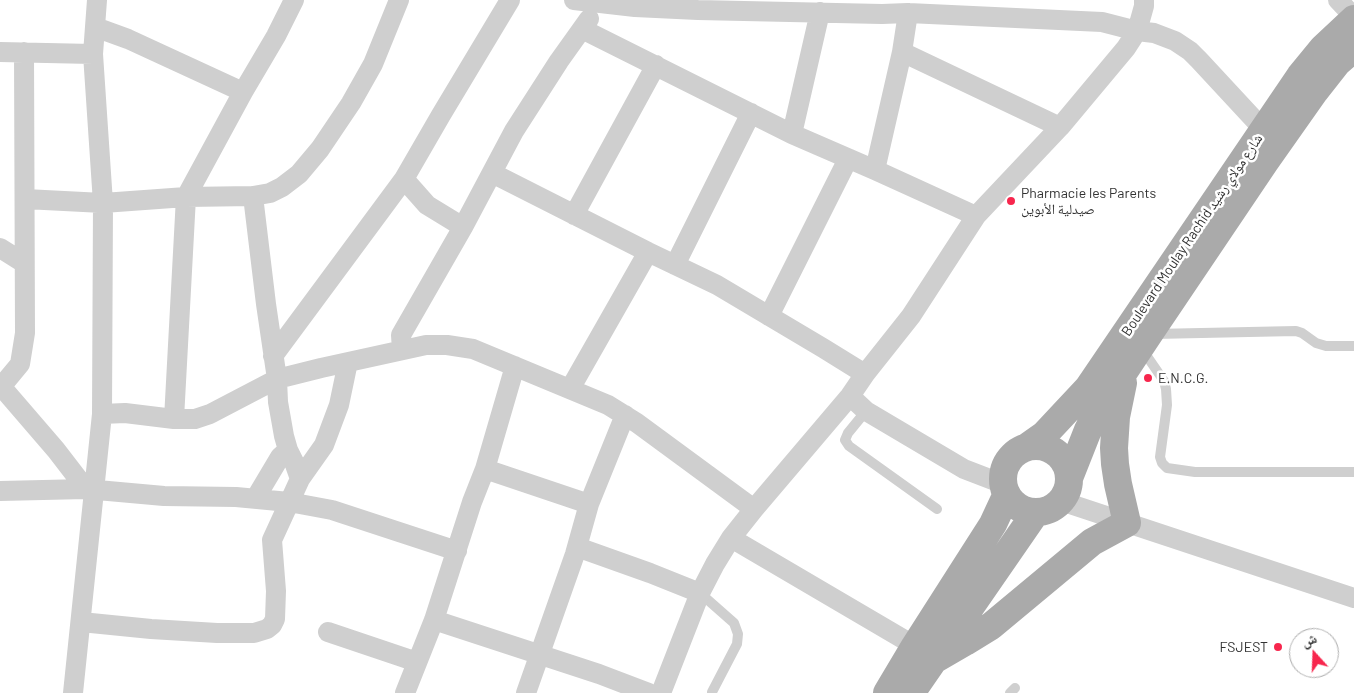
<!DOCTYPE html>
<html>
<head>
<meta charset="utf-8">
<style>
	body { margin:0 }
	#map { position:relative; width:1354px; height:693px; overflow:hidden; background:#fff; font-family:Barlow,"Noto Naskh Arabic",sans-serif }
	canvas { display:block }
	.north { position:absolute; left:1289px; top:628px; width:50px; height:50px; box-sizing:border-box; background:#fff; border:1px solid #adadad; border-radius:50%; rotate:340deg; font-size:14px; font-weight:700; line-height:20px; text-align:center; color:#323232 }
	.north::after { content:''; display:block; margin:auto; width:18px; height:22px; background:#f7264d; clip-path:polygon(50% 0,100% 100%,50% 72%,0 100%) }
</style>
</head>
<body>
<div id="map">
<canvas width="1354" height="693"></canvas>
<div class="north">ش</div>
</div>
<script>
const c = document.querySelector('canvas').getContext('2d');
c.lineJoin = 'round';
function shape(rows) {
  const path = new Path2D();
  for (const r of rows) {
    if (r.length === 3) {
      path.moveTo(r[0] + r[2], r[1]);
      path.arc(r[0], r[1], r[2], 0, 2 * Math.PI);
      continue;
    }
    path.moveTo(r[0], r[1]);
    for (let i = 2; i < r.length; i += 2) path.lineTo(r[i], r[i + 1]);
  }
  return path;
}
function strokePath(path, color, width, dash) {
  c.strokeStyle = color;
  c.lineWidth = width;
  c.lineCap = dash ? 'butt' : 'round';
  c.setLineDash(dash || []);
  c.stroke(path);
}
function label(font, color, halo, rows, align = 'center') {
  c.font = font + ' Barlow,"Noto Naskh Arabic",sans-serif';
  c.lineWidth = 5;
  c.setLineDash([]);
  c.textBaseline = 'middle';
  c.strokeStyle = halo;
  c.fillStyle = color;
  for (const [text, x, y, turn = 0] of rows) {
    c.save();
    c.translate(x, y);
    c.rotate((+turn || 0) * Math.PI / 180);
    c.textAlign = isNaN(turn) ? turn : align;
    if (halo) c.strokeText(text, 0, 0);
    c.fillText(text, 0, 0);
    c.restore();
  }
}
strokePath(shape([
	[1154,334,1296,331,1302,333,1316,343,1326,346,1354,346],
	[1142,349,1164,381,1166,389,1167,405,1160,457,1162,463,1167,468,1195,472,1354,472],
	[866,411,848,433,845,440,849,446,937,509],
	[700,593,734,623,738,634,737,644,712,692],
	[1010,693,1015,688]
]), '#cfcfcf', 10);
strokePath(shape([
	[574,0,635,7,698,10,882,14,908,13,1102,22,1137,31,1154,33,1175,41,1190,51,1199,60,1263,129],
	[1338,0,1354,17],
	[95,27,128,39,243,92],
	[582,29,792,134,875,170,976,216],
	[0,52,93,54],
	[902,52,1060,127],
	[792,134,820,12],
	[875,170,902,52,908,13],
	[492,173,648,252,717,285,823,348,865,374],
	[404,179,427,205,463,227],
	[25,199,103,203,186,197,253,196,270,193,282,187,299,174,320,149,351,103,373,64,399,0],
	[574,215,656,65],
	[0,248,24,263],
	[675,265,751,113],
	[769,316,848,159],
	[402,350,401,335,463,227,514,131,559,61,589,19],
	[273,356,404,179,441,115,510,0],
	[0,385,56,450,86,489],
	[1,387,20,364,25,333,24,52],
	[570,389,648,252],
	[850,396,866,411,964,469,1003,484],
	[102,414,125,413,174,419,195,419,210,414,277,379,321,368,426,345,447,345,473,349,608,405,637,423,754,509],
	[174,419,186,197,243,92,276,36,294,0],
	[485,469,589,504],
	[300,479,324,445,339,405,348,362],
	[0,491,86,489,164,496,236,497,289,502,332,510,457,551],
	[255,499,280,457,288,450],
	[1061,501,1354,598],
	[731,538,915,646],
	[577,547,650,573,700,593],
	[434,620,599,674,649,693],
	[81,622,151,629,217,633,254,633,267,629,272,625,275,619,276,591,272,540,300,479,294,462,288,450,284,436,278,402,277,379,266,304,253,196],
	[328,632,417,662],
	[73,693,102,414,103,203,93,54,97,0],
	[405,693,434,620,472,502,485,469,515,366],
	[526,693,575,554,589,504,625,415],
	[661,693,700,593,715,564,731,538,754,509,850,396,865,374,911,316,976,216,1060,127,1126,48,1137,31,1144,6,1144,0]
]), '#cfcfcf', 20);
strokePath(shape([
	[1036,479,33],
	[1027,447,1044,435,1088,388,1300,76,1323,48,1354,19],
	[1069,478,1088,430,1096,414,1149,334,1265,162,1315,91,1337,63,1354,48],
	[934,660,965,642,991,626,1092,542,1127,523,1118,484,1115,464,1114,448,1116,417,1123,383],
	[887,693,915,646,993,524,1006,496],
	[911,693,1036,512]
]), '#aaa', 28);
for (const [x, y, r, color] of [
	[1011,201,5,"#f7264d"],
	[1148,378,5,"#f7264d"],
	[1278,647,5,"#f7264d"]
]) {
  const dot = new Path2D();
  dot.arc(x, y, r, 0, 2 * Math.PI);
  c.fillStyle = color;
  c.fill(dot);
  strokePath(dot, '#fff', 2);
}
label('14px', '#323232', '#fff', [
	["Pharmacie les Parents",1021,193],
	["صيدلية الأبوين",1021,209],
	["E.N.C.G.",1158,378],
	["FSJEST",1268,647,"right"]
], 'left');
label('14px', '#323232', '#fff', [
	["Boulevard Moulay Rachid شارع مولاي رشيد",1192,235,-56]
]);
</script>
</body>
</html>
